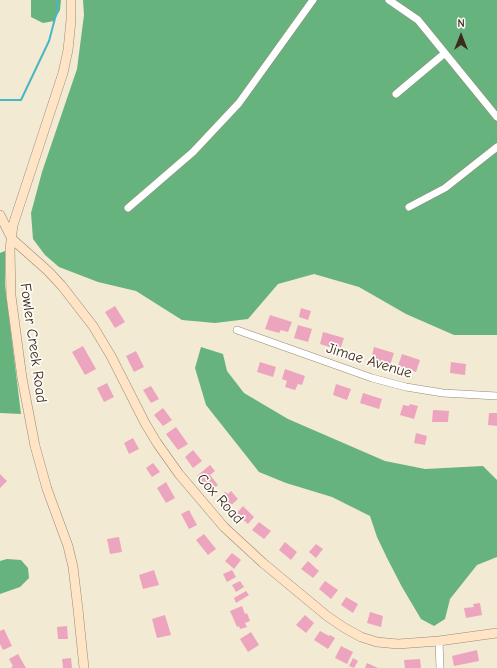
<!DOCTYPE html>
<html>
<head>
<meta charset="utf-8">
<style>
	body { margin:0 }
	#map { position:relative; width:497px; height:668px; overflow:hidden; background:#f3ead3; font-family:"Comic Neue",sans-serif }
	canvas { display:block }
	.north { position:absolute; left:441px; top:16px; width:40px; height:40px; -webkit-text-stroke:3px #fdfcf7; paint-order:stroke; rotate:0deg; font-size:11px; font-weight:700; line-height:16px; text-align:center; color:#3b2a1e }
	.north::after { content:''; display:block; margin:auto; width:14px; height:18px; background:#3b2a1e; clip-path:polygon(50% 0,100% 100%,50% 72%,0 100%) }
</style>
</head>
<body>
<div id="map">
<canvas width="497" height="668"></canvas>
<div class="north">N</div>
</div>
<script>
const c = document.querySelector('canvas').getContext('2d');
c.lineJoin = 'round';
function paint(path, color) {
  c.fillStyle = color;
  c.fill(path, 'evenodd');
}
function shape(rows) {
  const path = new Path2D();
  for (const r of rows) {
    path.moveTo(r[0], r[1]);
    for (let i = 2; i < r.length; i += 2) path.lineTo(r[i], r[i + 1]);
  }
  return path;
}
function strokePath(path, color, width, dash) {
  c.strokeStyle = color;
  c.lineWidth = width;
  c.lineCap = dash ? 'butt' : 'round';
  c.setLineDash(dash || []);
  c.stroke(path);
}
function label(font, color, halo, rows, align = 'center') {
  c.font = font + ' "Comic Neue",sans-serif';
  c.lineWidth = 3.5;
  c.setLineDash([]);
  c.textBaseline = 'middle';
  c.strokeStyle = halo;
  c.fillStyle = color;
  for (const [text, x, y, turn = 0] of rows) {
    c.save();
    c.translate(x, y);
    c.rotate((+turn || 0) * Math.PI / 180);
    c.textAlign = isNaN(turn) ? turn : align;
    if (halo) c.strokeText(text, 0, 0);
    c.fillText(text, 0, 0);
    c.restore();
  }
}
paint(shape([
	[31,0,61,0,60,10,54,21,43,23,31,17],
	[83,0,497,0,497,335,454,335,406,314,359,287,314,274,278,284,248,319,215,323,182,320,136,291,98,282,59,267,45,255,33,239,31,213,42,172,77,69,84,15],
	[5,251,5,285,21,414,0,413,0,253],
	[201,347,223,354,227,371,244,393,288,419,385,461,425,469,483,466,497,480,497,557,477,565,450,599,445,619,434,626,421,619,402,587,387,558,377,537,370,516,332,497,286,483,259,472,206,405,195,368],
	[7,559,21,560,28,568,29,578,20,587,0,594,0,561]
]), '#67b37d');
strokePath(shape([
	[0,100,21,100,49,41,58,7,57,0]
]), '#49b6c5', 2);
paint(shape([
	[115,306,125,322,115,328,105,312],
	[301,308,311,311,308,320,299,317],
	[270,315,292,322,288,332,281,330,279,333,265,329],
	[298,325,312,329,308,342,294,338],
	[323,332,344,338,340,350,320,344],
	[83,346,96,369,85,375,72,352],
	[374,347,394,353,390,365,371,359],
	[136,351,144,367,134,372,126,356],
	[402,354,420,360,416,372,398,366],
	[260,362,276,367,273,377,257,372],
	[451,362,466,364,465,375,450,373],
	[285,369,305,376,302,385,298,384,295,390,285,387,287,381,282,379],
	[107,383,114,397,104,402,97,388],
	[336,384,351,389,347,400,333,395],
	[151,386,159,399,151,403,143,390],
	[363,393,382,399,379,409,360,403],
	[410,404,418,406,414,419,400,415,403,405,409,406],
	[163,408,172,420,163,426,154,415],
	[433,410,449,411,448,422,432,422],
	[489,413,497,413,497,426,488,425],
	[176,427,188,444,178,450,166,434],
	[416,433,427,436,425,445,414,443],
	[133,438,139,449,129,454,124,443],
	[193,450,202,461,193,468,185,457],
	[153,463,160,472,152,477,146,468],
	[210,465,215,471,210,475,218,485,211,491,197,476],
	[0,474,7,481,0,488],
	[166,482,175,498,166,503,157,488],
	[231,491,238,499,227,509,218,498,225,492,228,494],
	[243,506,254,517,248,524,236,514],
	[189,510,197,525,189,529,181,514],
	[259,522,271,531,264,539,252,530],
	[204,534,216,549,208,555,196,540],
	[119,537,122,552,110,554,107,539],
	[285,542,297,552,291,560,279,550],
	[316,544,323,549,316,558,309,552],
	[232,553,241,560,234,569,225,561],
	[308,561,319,571,313,578,301,569],
	[154,570,159,585,143,589,139,575],
	[232,570,236,577,227,582,223,574],
	[240,581,244,587,236,592,232,585],
	[325,581,338,590,331,599,319,589],
	[246,591,249,595,236,603,234,598],
	[346,597,358,604,353,613,341,605],
	[480,603,482,615,466,618,464,608,474,607,473,604],
	[242,606,245,614,247,613,250,621,245,623,247,627,240,629,239,626,237,627,230,611],
	[370,612,383,616,381,627,367,623],
	[165,615,171,635,157,638,152,619],
	[305,615,314,623,306,633,296,625],
	[67,626,68,639,58,639,57,627],
	[4,629,12,646,3,650,0,644,0,631],
	[320,631,329,636,330,635,335,638,328,649,314,640],
	[251,632,259,645,248,652,240,639],
	[341,646,353,652,347,664,335,658],
	[477,650,479,661,454,666,452,656],
	[18,654,26,668,12,668,11,667,13,666,9,659],
	[71,658,72,668,63,668,62,659],
	[353,658,358,661,354,668,349,666],
	[420,659,421,668,405,668,404,660],
	[367,663,378,668,365,668]
]), '#eda4bf');
const street = shape([
	[389,0,418,20,497,117],
	[396,94,445,53],
	[409,207,445,188,497,147],
	[128,208,193,152,239,103,313,0],
	[237,330,372,378,406,387,443,393,497,396],
	[439,641,440,668]
]);
const secondary = shape([
	[71,0,71,20,68,50,63,73,13,225,10,249,11,296,22,378,35,446,47,489,68,546,73,567,78,609,84,668],
	[0,215,12,239,48,271,62,286,93,326,111,356,145,423,157,443,179,474,224,527,263,563,327,616,343,627,361,637,377,642,398,644,439,641,497,633]
]);
strokePath(street, '#978a78', 8);
strokePath(secondary, '#978a78', 10);
strokePath(street, '#fff', 7);
strokePath(secondary, '#ffe4c6', 9);
label('15px', '#3b2a1e', '#fdfcf7', [
	["Fowler Creek Road",33,343,82],
	["Jimae Avenue",369,361,17],
	["Cox Road",220,499,48]
]);
</script>
</body>
</html>
